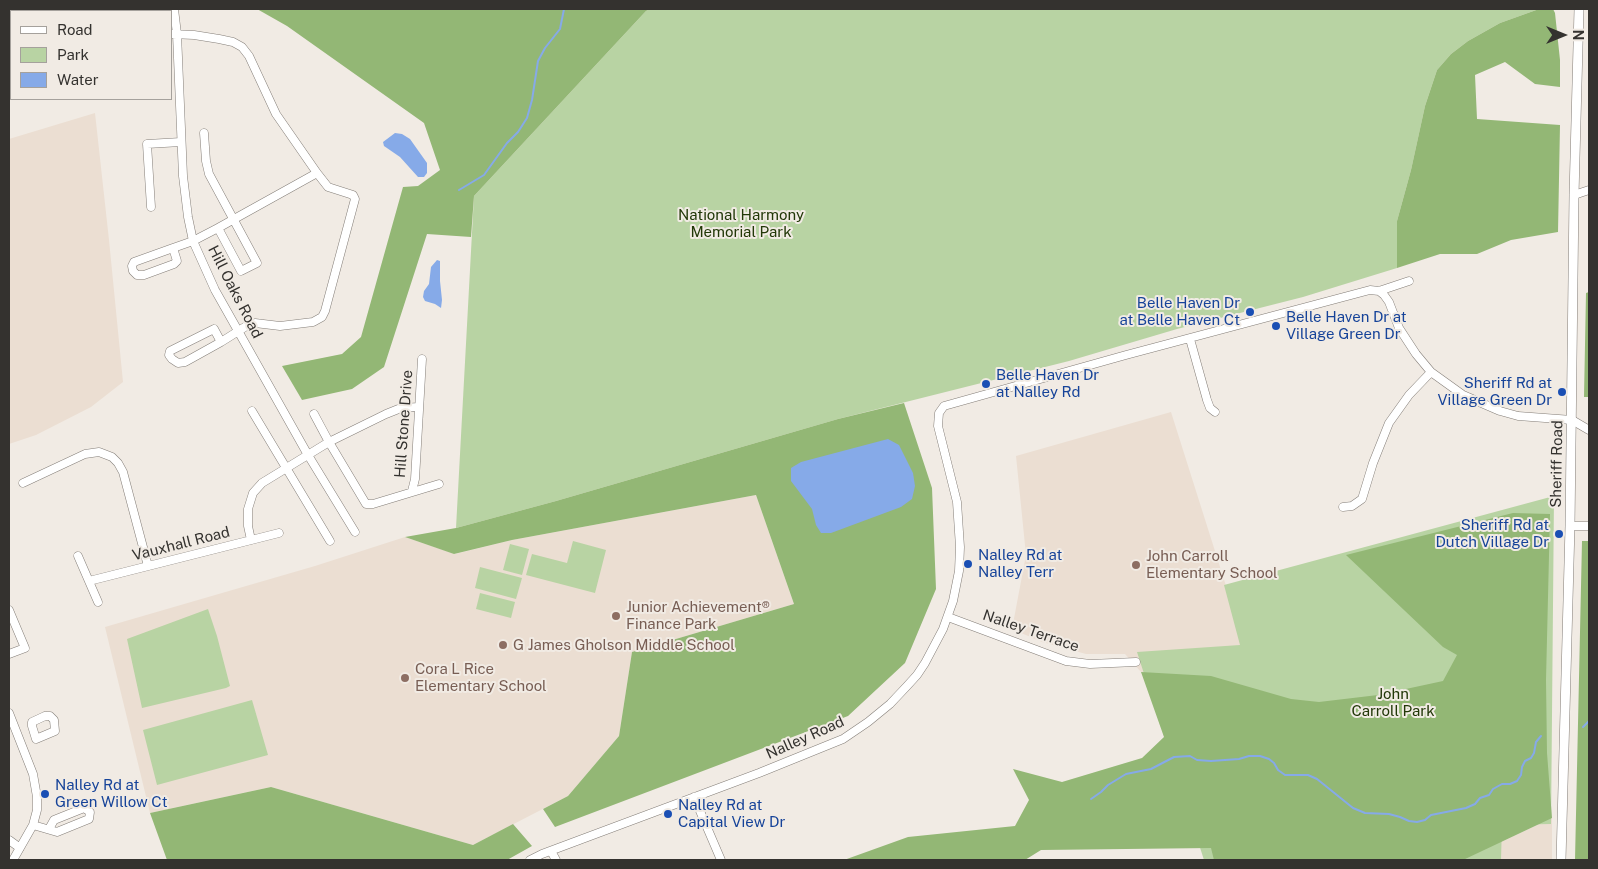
<!DOCTYPE html>
<html>
<head>
<meta charset="utf-8">
<style>
	body { margin:0 }
	#map { position:relative; width:1598px; height:869px; overflow:hidden; background:#f1ebe4; font-family:"Public Sans",sans-serif }
	canvas { display:block }
	.frame { position:absolute; inset:0; border:10px solid #34322f; pointer-events:none }
	.legend { position:absolute; left:10px; top:10px; width:162px; height:90px; box-sizing:border-box; background:#f1ebe4; border:1px solid #a5a19c; margin:0; padding:6px 9px; list-style:none; font-size:15px; color:#34322f }
	.legend li { display:flex; align-items:center; gap:10px; height:25px }
	.legend b { width:25px; border:1px solid #a5a19c }
	.north { position:absolute; left:1538px; top:10px; width:50px; height:50px; -webkit-text-stroke:4px #f1ebe4; paint-order:stroke; rotate:90deg; font-size:14px; font-weight:700; line-height:20px; text-align:center; color:#34322f }
	.north::after { content:''; display:block; margin:auto; width:18px; height:22px; background:#34322f; clip-path:polygon(50% 0,100% 100%,50% 72%,0 100%) }
</style>
</head>
<body>
<div id="map">
<canvas width="1598" height="869"></canvas>
<div class="frame"></div>
<ul class="legend">
<li><b style="height:6px;background:#fff"></b>Road</li>
<li><b style="height:14px;background:#b8d3a3"></b>Park</li>
<li><b style="height:14px;background:#86aae8"></b>Water</li>
</ul>
<div class="north">N</div>
</div>
<script>
const c = document.querySelector('canvas').getContext('2d');
c.lineJoin = 'round';
function paint(path, color) {
  c.fillStyle = color;
  c.fill(path, 'evenodd');
}
function shape(rows) {
  const path = new Path2D();
  for (const r of rows) {
    path.moveTo(r[0], r[1]);
    for (let i = 2; i < r.length; i += 2) path.lineTo(r[i], r[i + 1]);
  }
  return path;
}
function strokePath(path, color, width, dash) {
  c.strokeStyle = color;
  c.lineWidth = width;
  c.lineCap = dash ? 'butt' : 'round';
  c.setLineDash(dash || []);
  c.stroke(path);
}
function label(font, color, halo, rows, align = 'center') {
  c.font = font + ' "Public Sans",sans-serif';
  c.lineWidth = 4;
  c.setLineDash([]);
  c.textBaseline = 'middle';
  c.strokeStyle = halo;
  c.fillStyle = color;
  for (const [text, x, y, turn = 0] of rows) {
    c.save();
    c.translate(x, y);
    c.rotate((+turn || 0) * Math.PI / 180);
    c.textAlign = isNaN(turn) ? turn : align;
    if (halo) c.strokeText(text, 0, 0);
    c.fillText(text, 0, 0);
    c.restore();
  }
}
paint(shape([
	[95,113,109,240,123,382,91,407,36,435,9,444,9,139],
	[1171,412,1227,589,1305,701,1211,676,1141,672,1125,654,1086,654,1042,642,1012,629,1026,555,1016,456],
	[756,495,794,604,632,652,619,736,568,796,473,845,271,787,150,813,105,627,315,566,405,537,455,554,512,540],
	[1552,818,1552,860,1463,860]
]), '#ebded2');
paint(shape([
	[650,9,1539,9,1500,23,1468,41,1451,54,1437,70,1425,106,1411,170,1397,221,1397,268,1303,297,1177,329,1069,361,838,419,556,501,456,528,474,196,646,11],
	[1554,496,1551,824,1502,825,1501,860,1204,860,1137,652,1240,645,1224,585],
	[573,541,606,550,595,593,526,575,532,554,567,563],
	[510,544,529,549,522,575,503,570],
	[480,567,522,578,516,599,475,588],
	[480,593,515,602,511,618,476,609],
	[208,609,217,636,230,686,226,688,142,708,127,639],
	[252,700,268,755,157,785,143,730]
]), '#b8d3a3');
paint(shape([
	[257,9,650,9,646,11,474,196,471,237,427,234,384,367,352,389,302,400,282,366,342,354,361,337,403,187,418,186,440,170,424,123,287,26],
	[1539,9,1553,9,1555,13,1560,60,1560,87,1535,84,1505,62,1475,75,1477,119,1560,125,1558,232,1511,240,1477,254,1440,254,1397,268,1397,221,1411,170,1425,106,1437,70,1451,54,1468,41,1500,23],
	[1589,292,1589,397,1584,397,1586,293],
	[904,403,932,488,936,589,905,663,848,716,555,827,543,809,568,796,619,736,632,652,794,604,756,495,512,540,454,554,405,537,456,528,556,501,838,419],
	[1513,513,1550,514,1546,680,1547,753,1552,818,1463,860,1214,860,1211,848,1041,850,1025,860,844,860,908,837,1015,826,1029,800,1013,769,1062,782,1142,758,1164,737,1141,672,1211,676,1291,699,1319,702,1378,695,1443,681,1457,655,1443,647,1346,555],
	[1582,541,1589,541,1589,860,1575,860],
	[271,787,473,845,513,824,532,846,507,860,167,860,150,813]
]), '#93b775');
paint(shape([
	[395,133,402,134,410,139,427,163,427,173,424,177,418,177,400,157,384,146,383,142],
	[437,260,440,261,440,281,442,300,441,308,435,304,425,301,423,297,424,291,429,284,431,267],
	[888,439,899,445,913,473,915,486,912,499,901,507,831,533,821,533,816,525,812,509,791,481,791,468,801,462]
]), '#86aae8');
strokePath(shape([
	[459,190,484,175,507,143,518,132,527,118,532,100,538,61,545,48,560,29,564,9],
	[1583,727,1589,721],
	[1091,799,1101,792,1108,785,1126,774,1151,769,1174,757,1190,756,1197,760,1211,761,1239,759,1249,756,1260,756,1269,759,1274,763,1278,770,1285,775,1308,775,1317,779,1353,808,1365,813,1389,814,1400,817,1409,821,1417,822,1425,820,1431,815,1466,808,1475,804,1480,798,1489,795,1493,789,1502,784,1510,784,1517,781,1521,775,1522,767,1525,761,1531,758,1534,753,1536,742,1541,736]
]), '#86aae8', 2);
const minor = shape([
	[24,9,25,11],
	[174,9,177,34,183,176,188,217,193,241,215,290,228,313,308,455,355,532],
	[9,10,14,9],
	[171,34,194,35,219,39,233,42,242,47,249,56,276,114,317,173,328,187,353,195,355,199,325,311,322,317,313,322,280,326,255,323,248,325,221,342],
	[204,133,206,161,209,174,257,263,241,271,218,228],
	[1574,195,1589,190],
	[151,207,147,144,181,142],
	[173,248,193,241,218,228,317,173],
	[173,248,177,261,174,264,144,275,137,275,133,271,132,266,134,262,173,248],
	[1379,291,1384,295,1389,302,1399,328,1416,354,1431,372,1463,395,1500,411,1518,416,1572,420,1589,430],
	[214,329,221,342,185,362,178,363,172,359,169,355,170,351,214,329],
	[1190,339,1207,400,1210,408,1215,412],
	[252,411,330,541],
	[314,414,329,442,366,504,373,504,439,484],
	[23,483,85,454,99,452,112,457,118,463,123,472,148,566],
	[412,491,415,479,422,359],
	[1343,507,1352,506,1362,499,1373,463,1389,423,1409,395,1431,372],
	[1570,526,1589,526],
	[251,540,248,526,248,509,253,493,262,483,329,442,386,414,401,408,419,407],
	[78,556,98,602],
	[89,581,279,533],
	[9,610,25,648,9,654],
	[948,617,1066,661,1090,664,1136,662],
	[9,713,33,774,37,797,37,810,33,825,13,860],
	[45,716,50,716,54,720,55,731,36,739,32,726,32,722,45,716],
	[694,797,721,860],
	[33,825,57,832,89,819,90,812,84,808,54,820,49,829],
	[9,840,20,848],
	[551,851,556,860],
	[530,860,542,854,759,773,843,739,868,722,890,704,907,686,917,675,925,663,943,629,953,601,959,571,960,547,957,502,938,426,939,413,944,406,1126,355,1370,290,1379,291,1409,281]
]);
const major = shape([
	[1561,860,1570,526,1574,195,1579,9]
]);
strokePath(minor, '#847e78', 9);
strokePath(major, '#847e78', 10);
strokePath(minor, '#fff', 8);
strokePath(major, '#fff', 9);
for (const [x, y, r, color] of [
	[1250,312,5,"#1a4fb4"],
	[1276,326,5,"#1a4fb4"],
	[986,384,5,"#1a4fb4"],
	[1562,392,5,"#1a4fb4"],
	[1559,534,5,"#1a4fb4"],
	[968,564,5,"#1a4fb4"],
	[1136,565,5,"#8d6e63"],
	[616,616,5,"#8d6e63"],
	[503,645,5,"#8d6e63"],
	[405,678,5,"#8d6e63"],
	[45,794,5,"#1a4fb4"],
	[668,814,5,"#1a4fb4"]
]) {
  const dot = new Path2D();
  dot.arc(x, y, r, 0, 2 * Math.PI);
  c.fillStyle = color;
  c.fill(dot);
  strokePath(dot, '#f1ebe4', 2);
}
label('15px', '#223808', '#f1ebe4', [
	["National Harmony",741,215],
	["Memorial Park",741,232],
	["John",1393,694],
	["Carroll Park",1393,711]
]);
label('15px', '#34322f', '#f1ebe4', [
	["Hill Oaks Road",235,292,63],
	["Hill Stone Drive",404,424,-86],
	["Sheriff Road",1557,464,-89],
	["Vauxhall Road",181,544,-14],
	["Nalley Terrace",1031,631,19],
	["Nalley Road",805,738,-24]
]);
label('15px', '#164399', '#f1ebe4', [
	["Belle Haven Dr",1240,303,"right"],
	["at Belle Haven Ct",1240,320,"right"],
	["Belle Haven Dr at",1286,317],
	["Village Green Dr",1286,334],
	["Belle Haven Dr",996,375],
	["at Nalley Rd",996,392],
	["Sheriff Rd at",1552,383,"right"],
	["Village Green Dr",1552,400,"right"],
	["Sheriff Rd at",1549,525,"right"],
	["Dutch Village Dr",1549,542,"right"],
	["Nalley Rd at",978,555],
	["Nalley Terr",978,572],
	["Nalley Rd at",55,785],
	["Green Willow Ct",55,802],
	["Nalley Rd at",678,805],
	["Capital View Dr",678,822]
], 'left');
label('15px', '#785e54', '#f1ebe4', [
	["John Carroll",1146,556],
	["Elementary School",1146,573],
	["Junior Achievement®",626,607],
	["Finance Park",626,624],
	["G James Gholson Middle School",513,645],
	["Cora L Rice",415,669],
	["Elementary School",415,686]
], 'left');
</script>
</body>
</html>
